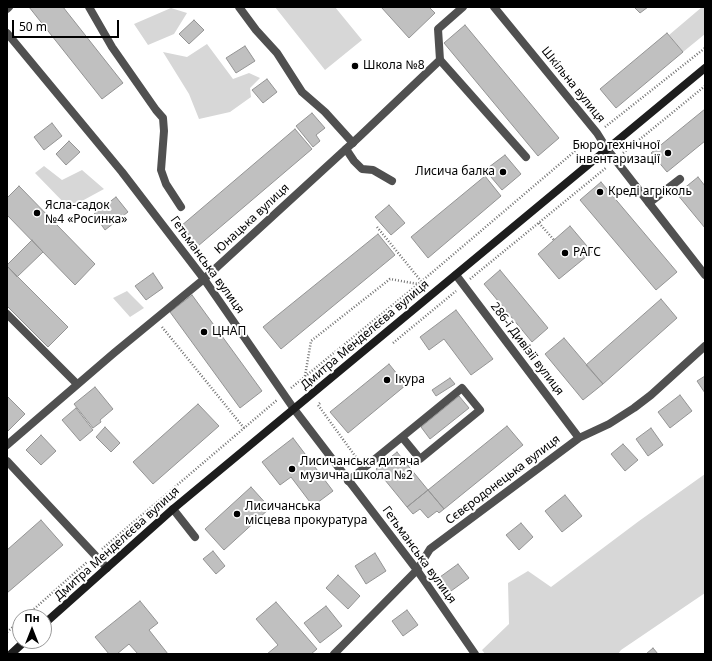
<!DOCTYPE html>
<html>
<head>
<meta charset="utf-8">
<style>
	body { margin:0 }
	#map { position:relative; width:712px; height:661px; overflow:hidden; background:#fff; font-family:"Noto Sans",sans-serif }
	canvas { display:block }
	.frame { position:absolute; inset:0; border:8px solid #000; pointer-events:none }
	.north { position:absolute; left:12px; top:609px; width:40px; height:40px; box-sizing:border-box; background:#fff; border:1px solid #999; border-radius:50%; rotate:0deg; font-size:11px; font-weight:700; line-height:16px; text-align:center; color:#000 }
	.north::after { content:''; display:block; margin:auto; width:14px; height:18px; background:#000; clip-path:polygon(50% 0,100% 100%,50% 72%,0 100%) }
	.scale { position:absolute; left:12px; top:20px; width:107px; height:18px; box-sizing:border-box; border:2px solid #000; border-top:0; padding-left:5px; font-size:12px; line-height:14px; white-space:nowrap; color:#000; -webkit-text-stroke:3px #fff; paint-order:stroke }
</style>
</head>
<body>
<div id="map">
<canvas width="712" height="661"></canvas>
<div class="frame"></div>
<div class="north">Пн</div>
<div class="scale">50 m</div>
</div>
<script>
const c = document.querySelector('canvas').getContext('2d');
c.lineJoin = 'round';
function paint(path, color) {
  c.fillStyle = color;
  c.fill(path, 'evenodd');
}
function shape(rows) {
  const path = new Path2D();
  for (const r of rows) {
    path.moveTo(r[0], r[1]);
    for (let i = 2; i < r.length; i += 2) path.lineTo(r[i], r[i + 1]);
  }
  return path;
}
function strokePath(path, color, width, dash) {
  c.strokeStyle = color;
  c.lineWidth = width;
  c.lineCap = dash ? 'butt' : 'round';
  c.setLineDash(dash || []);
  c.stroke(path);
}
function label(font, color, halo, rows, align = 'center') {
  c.font = font + ' "Noto Sans",sans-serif';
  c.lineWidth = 4;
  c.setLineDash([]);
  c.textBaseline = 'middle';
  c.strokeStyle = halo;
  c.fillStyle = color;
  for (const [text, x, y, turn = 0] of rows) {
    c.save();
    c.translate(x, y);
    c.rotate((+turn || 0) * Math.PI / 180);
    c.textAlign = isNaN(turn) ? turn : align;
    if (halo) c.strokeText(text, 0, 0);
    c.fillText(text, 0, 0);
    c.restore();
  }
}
paint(shape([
	[275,7,335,7,362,40,325,70],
	[702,7,705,7,705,34,683,52,669,35],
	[171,8,187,13,174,34,148,45,134,24],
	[207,44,233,79,249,73,260,78,250,88,251,97,230,112,199,119,189,94,163,52,187,57],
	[44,166,62,180,82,170,104,189,69,208,35,173],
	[127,291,144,308,130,317,113,298],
	[705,474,705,593,621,650,618,654,485,654,482,650,509,624,508,583,528,571,551,587,639,521]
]), '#d7d7d7');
const building = shape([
	[29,7,63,7,123,83,102,99,29,7],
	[381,7,429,7,435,13,409,38,381,7],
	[634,7,648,7,640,13,634,7],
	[194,20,204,30,189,44,179,34,194,20],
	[465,25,559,138,538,156,444,43,465,25],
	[667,33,683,52,616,108,600,89,667,33],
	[245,46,255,61,236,73,226,58,245,46],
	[267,79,277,92,263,103,252,90,267,79],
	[705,109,705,141,667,172,651,153,705,109],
	[312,113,325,128,316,135,320,141,313,147,296,126,312,113],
	[52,123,62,136,44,150,34,137,52,123],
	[295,129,312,149,198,246,181,226,295,129],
	[69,141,80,152,66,165,56,154,69,141],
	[505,155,521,174,502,190,485,170,505,155],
	[485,176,501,196,428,258,411,237,485,176],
	[698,177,705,186,705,228,677,194,698,177],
	[601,182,677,272,656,290,580,200,601,182],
	[19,186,95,264,75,285,7,215,7,198,19,186],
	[116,197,128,212,105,230,94,214,116,197],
	[389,205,405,223,391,235,375,217,389,205],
	[570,226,592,252,559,279,538,254,570,226],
	[378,234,395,255,281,349,263,327,378,234],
	[32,240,43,252,17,277,7,266,7,265,32,240],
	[7,266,68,327,48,347,7,306,7,266],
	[500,270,548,328,532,342,484,284,500,270],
	[153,273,163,288,146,300,135,286,153,273],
	[192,295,262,391,240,408,170,312,192,295],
	[661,299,677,318,603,384,586,365,661,299],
	[456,310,493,359,471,375,444,339,429,350,420,337,456,310],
	[564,338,603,384,583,400,545,354,564,338],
	[389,364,406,385,348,433,330,412,389,364],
	[705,376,705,393,697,381,705,376],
	[450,378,455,384,436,396,432,390,450,378],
	[95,387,113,409,100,420,101,422,93,428,74,404,95,387],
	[680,395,692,411,670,428,658,412,680,395],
	[7,396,25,414,8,431,7,430,7,396],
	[459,396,469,408,430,439,421,427,459,396],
	[198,404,219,426,153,484,133,462,198,404],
	[76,408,93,430,80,441,62,420,76,408],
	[507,426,523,445,444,509,428,490,507,426],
	[105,427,120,443,111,452,96,437,105,427],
	[651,428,663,445,648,456,636,439,651,428],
	[41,435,56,451,41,465,26,450,41,435],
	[293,438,333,491,313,506,291,477,280,485,262,462,293,438],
	[623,444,638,460,625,471,611,454,623,444],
	[397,452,428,490,407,507,376,469,397,452],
	[251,487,270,508,224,550,205,529,251,487],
	[428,490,444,509,439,513,437,511,428,518,420,509,413,514,407,507,428,490],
	[565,495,582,516,562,532,545,511,565,495],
	[41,520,63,545,7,593,7,550,41,520],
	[521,523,533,537,519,550,506,535,521,523],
	[213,551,225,566,216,574,203,559,213,551],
	[375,553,386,571,366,584,355,566,375,553],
	[458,564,469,578,451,591,440,577,458,564],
	[338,575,360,596,348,609,326,588,338,575],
	[140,601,158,623,149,630,168,654,138,654,129,644,117,654,109,654,95,637,140,601],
	[276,602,317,649,311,654,267,654,278,645,256,619,276,602],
	[326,606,342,626,320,643,304,623,326,606],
	[407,610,418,625,403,636,392,621,407,610],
	[653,648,658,654,646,654,653,648]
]);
paint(building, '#c0c0c0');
strokePath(building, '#949494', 1);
strokePath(shape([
	[605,127,705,48],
	[623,153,705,86],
	[539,223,554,240],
	[377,227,421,281],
	[470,279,607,167],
	[162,327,244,428],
	[393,343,456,291],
	[305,376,311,341,390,279,418,284],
	[291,388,422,281,588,140],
	[320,403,318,405,358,460],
	[102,549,277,400],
	[25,617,87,562],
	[7,632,20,621]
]), '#727272', 2.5, [1, 2]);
strokePath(shape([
	[89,7,112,47,156,110,163,118,164,131,161,170,166,184,181,207],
	[239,7,256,30,277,53,302,92,325,112,353,143],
	[7,9,9,7],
	[440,60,526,157],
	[346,149,354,161,362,169,373,170,392,181],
	[649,203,680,179],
	[7,314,77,384],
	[348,481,462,388,480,410,420,459,402,437],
	[173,509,195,537]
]), '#505050', 8);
strokePath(shape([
	[494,7,597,133,607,149,705,275],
	[7,33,122,172,204,279,294,409,417,570,475,654],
	[456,275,579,438],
	[7,445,114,353,204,279,359,137,440,60,438,29,463,7],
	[7,461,107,568],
	[334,654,417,570,430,549,579,438,609,424,634,408,651,395,705,346]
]), '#505050', 8);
strokePath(shape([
	[44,624,173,509,705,68],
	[11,654,25,641]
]), '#1d1d1d', 8);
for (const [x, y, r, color] of [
	[355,66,4,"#000"],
	[668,153,4,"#000"],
	[503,172,4,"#000"],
	[600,192,4,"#000"],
	[37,213,4,"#000"],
	[565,253,4,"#000"],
	[204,332,4,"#000"],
	[387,380,4,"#000"],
	[292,469,4,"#000"],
	[237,514,4,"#000"]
]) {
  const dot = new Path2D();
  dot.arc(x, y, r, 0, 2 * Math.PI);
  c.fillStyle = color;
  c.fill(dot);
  strokePath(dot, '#fff', 1.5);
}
label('12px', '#000', '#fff', [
	["Школа №8",363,66],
	["Бюро технічної",660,146,"right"],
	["інвентаризації",660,160,"right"],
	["Лисича балка",495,172,"right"],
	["Креді агріколь",608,192],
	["Ясла-садок",45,206],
	["№4 «Росинка»",45,220],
	["РАГС",573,253],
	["ЦНАП",212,332],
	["Ікура",395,380],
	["Лисичанська дитяча",300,462],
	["музична школа №2",300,476],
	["Лисичанська",245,507],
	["місцева прокуратура",245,521]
], 'left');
label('12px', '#000', '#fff', [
	["Шкільна вулиця",573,85,51],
	["Юнацька вулиця",252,219,-43],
	["Гетьманська вулиця",207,265,54],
	["Дмитра Менделєєва вулиця",365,335,-40],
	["286-ї Дивізії вулиця",527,349,53],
	["Сєвєродонецька вулиця",503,480,-37],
	["Дмитра Менделєєва вулиця",117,544,-42],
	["Гетьманська вулиця",419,555,54]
]);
</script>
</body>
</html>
